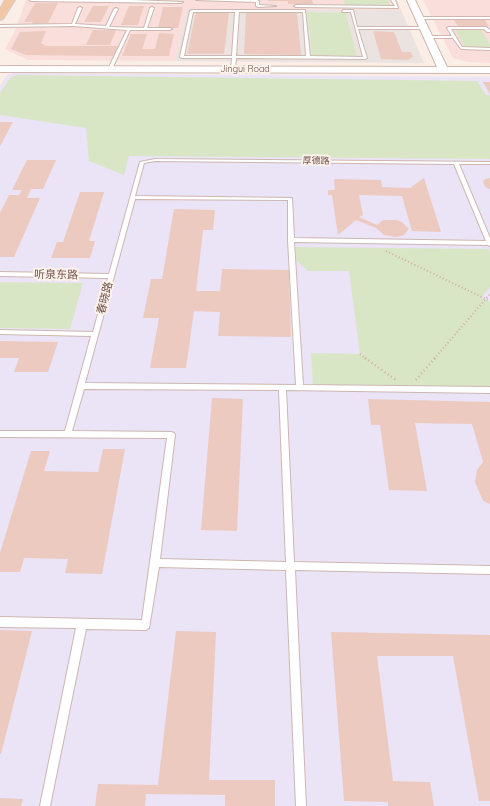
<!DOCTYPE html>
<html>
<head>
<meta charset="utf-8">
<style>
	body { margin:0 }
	canvas { display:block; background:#faeee6 }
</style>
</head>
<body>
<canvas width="490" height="806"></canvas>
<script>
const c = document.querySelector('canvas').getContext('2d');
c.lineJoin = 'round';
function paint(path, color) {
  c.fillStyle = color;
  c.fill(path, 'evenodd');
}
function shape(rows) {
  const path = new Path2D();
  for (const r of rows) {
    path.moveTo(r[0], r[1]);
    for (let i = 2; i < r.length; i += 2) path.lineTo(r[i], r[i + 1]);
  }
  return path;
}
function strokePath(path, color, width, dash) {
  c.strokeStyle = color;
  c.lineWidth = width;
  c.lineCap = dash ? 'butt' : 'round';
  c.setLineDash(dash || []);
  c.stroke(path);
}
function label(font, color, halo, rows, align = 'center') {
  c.font = font + ' Quicksand,"Noto Sans SC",sans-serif';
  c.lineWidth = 4;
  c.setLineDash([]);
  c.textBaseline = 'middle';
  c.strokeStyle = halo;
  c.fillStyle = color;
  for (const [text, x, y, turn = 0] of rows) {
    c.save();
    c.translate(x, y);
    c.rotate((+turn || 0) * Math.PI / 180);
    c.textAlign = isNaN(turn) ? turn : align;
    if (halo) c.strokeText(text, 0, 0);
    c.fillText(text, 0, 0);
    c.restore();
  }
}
paint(shape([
	[26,0,397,0,401,10,187,9,175,61,28,60,5,49,15,31],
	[423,0,490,0,490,63,467,62,453,58]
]), '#f9dedb');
paint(shape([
	[187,9,401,10,424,63,175,61]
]), '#eae3e0');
paint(shape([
	[14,73,490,77,490,806,0,806,0,86,7,75]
]), '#ebe3f6');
paint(shape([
	[344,0,388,0,390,5,345,5],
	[307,12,346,13,357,57,312,56],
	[455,30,481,30,490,44,490,47,465,47],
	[17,75,477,81,486,95,490,95,490,159,129,156,124,175,89,161,86,128,0,115,0,93,11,77],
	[296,247,489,249,490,254,490,287,481,298,490,302,490,387,313,385,311,353,360,354,349,271,308,271,296,260],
	[0,282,83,283,70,329,0,328]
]), '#d9e6c6');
paint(shape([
	[268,0,312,0,313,4,288,4,288,1,268,1],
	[35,3,58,3,48,23,32,24,33,22,24,22],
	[93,6,109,6,101,22,84,22],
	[129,6,144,6,138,25,121,25],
	[163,7,183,7,178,28,158,28],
	[196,12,229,13,224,54,187,54],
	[246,13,297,13,301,55,244,54],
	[453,19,484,19,489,26,458,26],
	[93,30,116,30,110,45,86,45],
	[46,31,41,43,46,46,118,46,114,56,26,55,11,49,20,32],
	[373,31,394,32,402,52,411,52,413,57,407,60,381,59],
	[159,33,174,34,169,56,122,56,131,34,147,34,142,49,155,49],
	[483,82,490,82,490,94],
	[0,122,13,122,0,146],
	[27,160,56,160,43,189,31,189,27,198,40,198,14,257,0,257,0,213,9,195,19,195,22,190,12,190],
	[424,178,441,232,412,231,402,196,359,195,363,215,359,217,377,225,383,220,396,220,402,222,409,229,404,235,396,237,384,235,376,228,356,220,338,235,332,195,328,195,328,190,335,190,334,179,381,180,382,187,410,188],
	[490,178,490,189,485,187,483,182,485,179],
	[80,192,104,192,89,241,95,241,90,258,51,258,57,242,63,242],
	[174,209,215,210,213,230,203,230,196,291,220,291,222,269,289,270,291,337,218,336,220,312,194,311,186,368,150,368,159,318,143,318,151,279,162,279],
	[0,341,58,342,48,372,14,372,19,358,0,358],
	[212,398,243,399,237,531,201,530],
	[368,399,490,402,490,504,483,501,475,482,477,470,483,462,472,424,415,423,427,491,389,490,380,425,371,425],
	[103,449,125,449,102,574,65,573,68,559,24,558,20,572,0,572,0,553,31,451,50,451,44,471,98,472],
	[0,630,32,631,1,754,0,754],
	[176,631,216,632,209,780,275,780,275,806,225,806,225,795,146,794,145,806,95,806,98,784,158,785],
	[331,632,490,635,490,801,479,801,453,656,377,656,393,781,430,782,434,806,388,806,388,802,344,801],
	[0,798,23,799,21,806,0,806]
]), '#eccac0');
const lane = shape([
	[29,0,133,0,183,2,181,3,31,1,29,0],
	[196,0,257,0,259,1,259,5,276,6,258,7,256,6,256,2,196,0],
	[391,0,395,0,398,8,296,7,294,6,296,5,395,6,391,0],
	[80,7,82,8,75,24,106,26,114,9,116,8,118,9,109,27,144,28,150,8,152,7,154,8,147,28,170,28,172,29,170,30,130,30,112,69,110,70,108,69,127,30,73,26,0,27,0,25,72,24,78,8,80,7],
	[192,10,305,10,310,56,363,57,351,12,342,12,343,10,353,10,357,27,424,27,426,28,424,29,358,29,367,58,365,59,236,58,235,69,233,70,231,69,232,58,182,58,180,57,190,11,192,10],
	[193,12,235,12,232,56,184,56,193,12],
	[239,12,303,12,306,56,236,56,239,12],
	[418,17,490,17,490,19,419,19,418,17],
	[449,27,486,27,490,30,490,32,487,32,484,29,451,29,462,47,490,48,490,50,461,49,453,38,428,38,426,37,428,36,452,36,447,28,449,27],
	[155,159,490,162,490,164,459,164,490,238,490,246,488,245,294,242,303,385,490,387,490,393,286,390,294,562,490,566,490,574,295,570,306,806,296,806,286,570,159,567,149,628,146,630,86,629,50,806,40,806,76,628,0,627,0,617,142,620,167,438,0,437,0,431,65,431,91,336,0,334,0,330,93,332,108,278,0,276,0,272,109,274,140,162,155,159],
	[155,161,454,164,486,241,294,238,292,198,135,196,144,163,155,161],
	[135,199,288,200,288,240,296,385,85,383,135,199],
	[84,389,279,390,286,562,160,559,175,435,174,433,171,432,72,431,84,389]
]);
const secondary = shape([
	[407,0,415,0,447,67,490,67,490,73,0,72,0,66,437,67,407,0]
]);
const primary = shape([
	[5,0,15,0,3,19,0,20,0,9,5,0]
]);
strokePath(lane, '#cdb7b0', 2);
strokePath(secondary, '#cfb6ae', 2);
strokePath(primary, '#d4cbca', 2);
strokePath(shape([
	[386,251,490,301],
	[360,354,366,359],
	[434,359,490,294]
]), '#d1ada4', 2, [1, 2.5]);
strokePath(shape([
	[365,358,396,380],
	[416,380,435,358]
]), '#d1ada4', 2.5, [1, 3]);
paint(lane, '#fff');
paint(secondary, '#fff');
paint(primary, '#f2c7a5');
label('9px', '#70534d', '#fdf3ec', [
	["Jingui Road",245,69],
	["厚德路",316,161,1]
]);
label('11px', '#70534d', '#fdf3ec', [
	["听泉东路",56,275,1],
	["春晓路",105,298,-75]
]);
</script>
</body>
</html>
